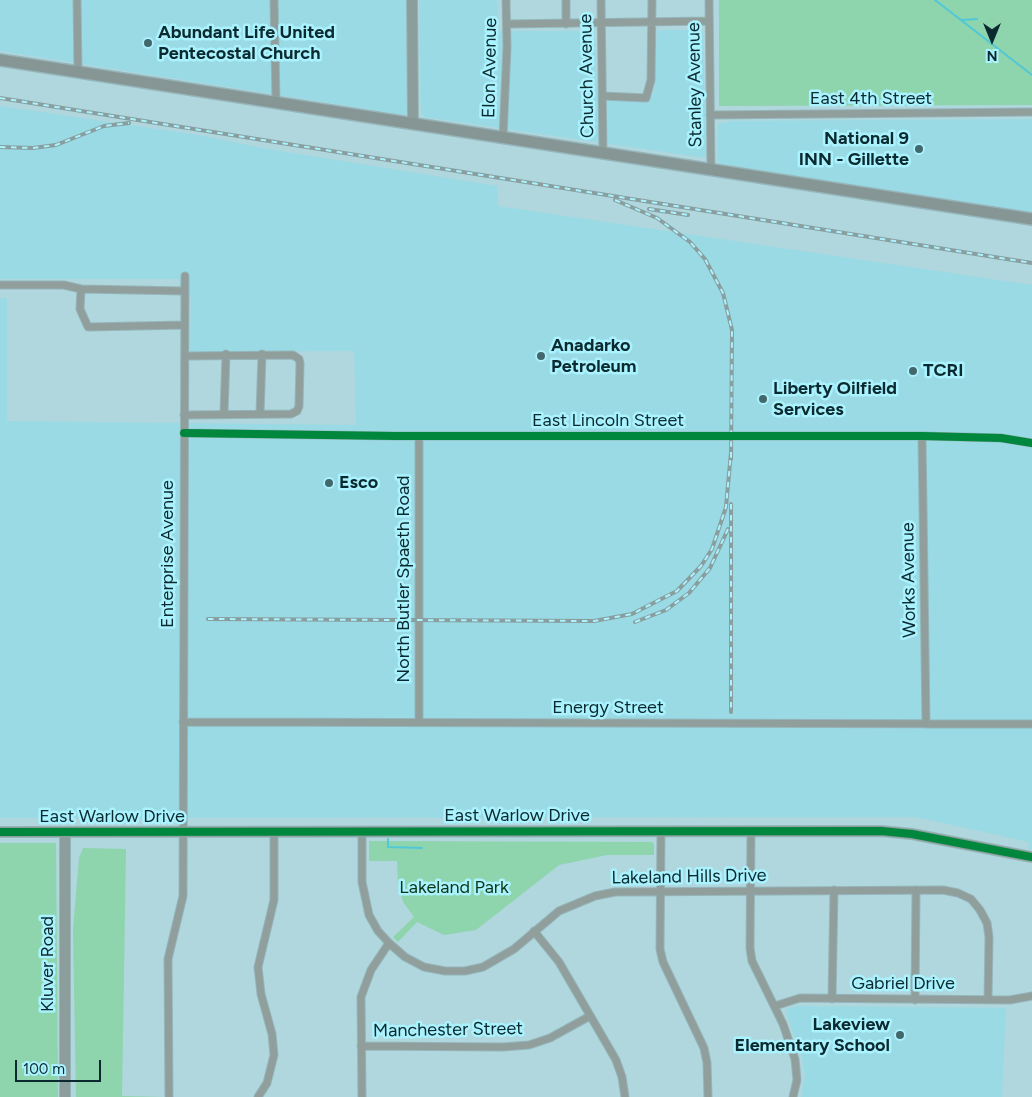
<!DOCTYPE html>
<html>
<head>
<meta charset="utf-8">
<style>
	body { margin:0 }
	#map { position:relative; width:1032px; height:1097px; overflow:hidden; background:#afd7dd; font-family:Figtree,sans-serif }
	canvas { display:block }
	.north { position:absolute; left:967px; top:15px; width:50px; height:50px; -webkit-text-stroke:4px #a9f2fe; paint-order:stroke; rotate:180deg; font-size:14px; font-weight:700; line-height:20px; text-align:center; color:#0b2a2f }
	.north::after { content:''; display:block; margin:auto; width:18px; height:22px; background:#0b2a2f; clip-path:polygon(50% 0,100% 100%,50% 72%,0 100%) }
	.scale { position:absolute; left:15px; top:1060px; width:86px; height:22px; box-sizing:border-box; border:2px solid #0b2a2f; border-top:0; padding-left:6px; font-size:15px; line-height:18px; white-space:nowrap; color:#0b2a2f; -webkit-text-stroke:4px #a9f2fe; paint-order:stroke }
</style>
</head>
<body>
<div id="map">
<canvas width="1032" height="1097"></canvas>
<div class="north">N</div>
<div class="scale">100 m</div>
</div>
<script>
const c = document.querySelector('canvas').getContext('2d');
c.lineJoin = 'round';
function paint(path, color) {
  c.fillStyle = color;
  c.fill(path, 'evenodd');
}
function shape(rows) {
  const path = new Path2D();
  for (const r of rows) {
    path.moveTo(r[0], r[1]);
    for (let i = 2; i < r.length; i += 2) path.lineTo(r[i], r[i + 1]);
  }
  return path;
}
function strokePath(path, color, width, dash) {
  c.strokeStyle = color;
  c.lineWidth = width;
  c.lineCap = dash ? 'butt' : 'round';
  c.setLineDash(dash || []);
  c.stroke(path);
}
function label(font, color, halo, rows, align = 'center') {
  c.font = font + ' Figtree,sans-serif';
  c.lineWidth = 5;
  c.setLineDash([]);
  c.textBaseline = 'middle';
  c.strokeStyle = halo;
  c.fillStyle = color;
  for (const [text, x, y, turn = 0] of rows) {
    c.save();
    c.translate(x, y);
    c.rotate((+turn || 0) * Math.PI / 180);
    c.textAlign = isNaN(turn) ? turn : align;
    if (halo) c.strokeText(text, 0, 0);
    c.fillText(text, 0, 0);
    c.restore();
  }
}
paint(shape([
	[0,0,406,0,407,110,405,115,0,51],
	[419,0,497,0,498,31,594,31,597,93,654,94,657,30,698,30,703,33,706,158,424,117,421,113],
	[0,106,198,135,262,148,497,186,498,206,1032,285,1032,849,1028,849,1029,842,916,817,0,818,0,298,7,298,7,421,356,425,354,351,190,352,191,297,179,297,179,279,0,279],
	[1032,119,1032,213,720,164,717,159,718,127,719,123,727,123,728,121],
	[799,1006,1006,1008,1002,1097,801,1097,805,1075,802,1058,786,1012,788,1008]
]), '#9adae4');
paint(shape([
	[719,0,1032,0,1032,105,719,106],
	[369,841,652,842,654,845,654,855,607,855,559,865,476,930,444,935,417,922,398,942,393,937,414,917,403,902,398,883,397,861,369,861],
	[0,843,56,843,58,1097,0,1097],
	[83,848,126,849,122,1096,163,1097,76,1097,73,930,79,858]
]), '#8ed4ac');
strokePath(shape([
	[935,0,1032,75],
	[962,20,977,19],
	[388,839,388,847,422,848]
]), '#51c8d7', 2);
const street = shape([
	[77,0,78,71],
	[274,0,276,101],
	[601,0,603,152],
	[709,0,711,169],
	[508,24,709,21],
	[566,24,566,0],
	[603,96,646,98,651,80,652,0],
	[710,115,1032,112],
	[503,137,507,47,506,0],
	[0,285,64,285,81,289,185,291],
	[81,289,80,309,88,327,185,325],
	[224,414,226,354],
	[260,414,262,354],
	[184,415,291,414,297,411,299,406,300,363,299,359,293,355,185,356],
	[184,433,395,436,922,436,1001,438,1032,443],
	[419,436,419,722],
	[922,436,926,724],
	[183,722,1032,724],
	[362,831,362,882,369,915,378,931,389,943,405,957,424,967,445,971,465,971,483,967,514,949,559,911,595,896,615,892,943,890,958,893,971,899,980,910,987,923,989,937,988,1000],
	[661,831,660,949,663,962,704,1048,707,1063,708,1097],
	[751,831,750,948,752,961,783,1024,795,1059,797,1080,793,1097],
	[534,931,559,962,616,1060,622,1077,625,1097],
	[832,999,834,890],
	[915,1000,916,890],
	[775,1006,800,998,1010,1000,1032,996],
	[361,1046,503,1047,529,1045,550,1038,590,1016],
	[169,1097,168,959,183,896,185,276],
	[258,1097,267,1083,274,1055,272,1034,261,994,258,967,274,900,274,832],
	[362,1097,361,997,371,970,389,943]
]);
const secondary = shape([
	[412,0,413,123],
	[0,832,881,831,912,834,1032,857],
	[65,1097,65,832]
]);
const primary = shape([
	[0,60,1032,219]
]);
strokePath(street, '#95b5ba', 9);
strokePath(secondary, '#95b5ba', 12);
strokePath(primary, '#95b5ba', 14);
strokePath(street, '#909e9c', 7);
strokePath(secondary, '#8c9e9c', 10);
strokePath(primary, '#869694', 11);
const rail = shape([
	[0,98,1032,263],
	[0,147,33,148,56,145,104,126,129,123],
	[615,200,657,218,690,242,705,259,723,293,732,330,731,459],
	[649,209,688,215],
	[731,504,731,712],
	[208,619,594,621,632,614,677,591,701,566,712,549,726,507,731,452],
	[635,622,666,610,689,593,710,568,728,529]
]);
strokePath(rail, '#899e9f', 4);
strokePath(rail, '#a9f2fe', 2, [5.5]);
strokePath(shape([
	[184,433,395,436,922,436,1001,438,1032,443],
	[0,832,881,831,912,834,1032,857]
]), '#00873e', 8);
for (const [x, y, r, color] of [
	[148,43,5,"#44676c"],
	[919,149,5,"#44676c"],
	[541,356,5,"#44676c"],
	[913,371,5,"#44676c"],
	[763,399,5,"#44676c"],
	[329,483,5,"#44676c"],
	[900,1035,5,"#44676c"]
]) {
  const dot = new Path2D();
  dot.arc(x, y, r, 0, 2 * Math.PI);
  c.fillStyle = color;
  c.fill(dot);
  strokePath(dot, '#a9f2fe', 2);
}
label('bold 18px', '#0b2a2f', '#a9f2fe', [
	["Abundant Life United",158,33],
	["Pentecostal Church",158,54],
	["National 9",909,139,"right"],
	["INN - Gillette",909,160,"right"],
	["Anadarko",551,346],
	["Petroleum",551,367],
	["TCRI",923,371],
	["Liberty Oilfield",773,389],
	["Services",773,410],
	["Esco",339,483],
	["Lakeview",890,1025,"right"],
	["Elementary School",890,1046,"right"]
], 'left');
label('18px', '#0b2a2f', '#a9f2fe', [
	["Elon Avenue",490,68,-89],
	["Church Avenue",587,76,-91],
	["Stanley Avenue",695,85,-91],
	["East 4th Street",871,99],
	["East Lincoln Street",608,421],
	["Enterprise Avenue",168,554,-90],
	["North Butler Spaeth Road",404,579,-90],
	["Works Avenue",909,580,-91],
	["Energy Street",608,708],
	["East Warlow Drive",517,816],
	["East Warlow Drive",112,817],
	["Lakeland Hills Drive",689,877,-1],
	["Kluver Road",48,964,-90],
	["Gabriel Drive",903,984],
	["Manchester Street",448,1030,-1]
]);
label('18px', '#0b3616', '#a9f2fe', [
	["Lakeland Park",454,888]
]);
</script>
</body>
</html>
